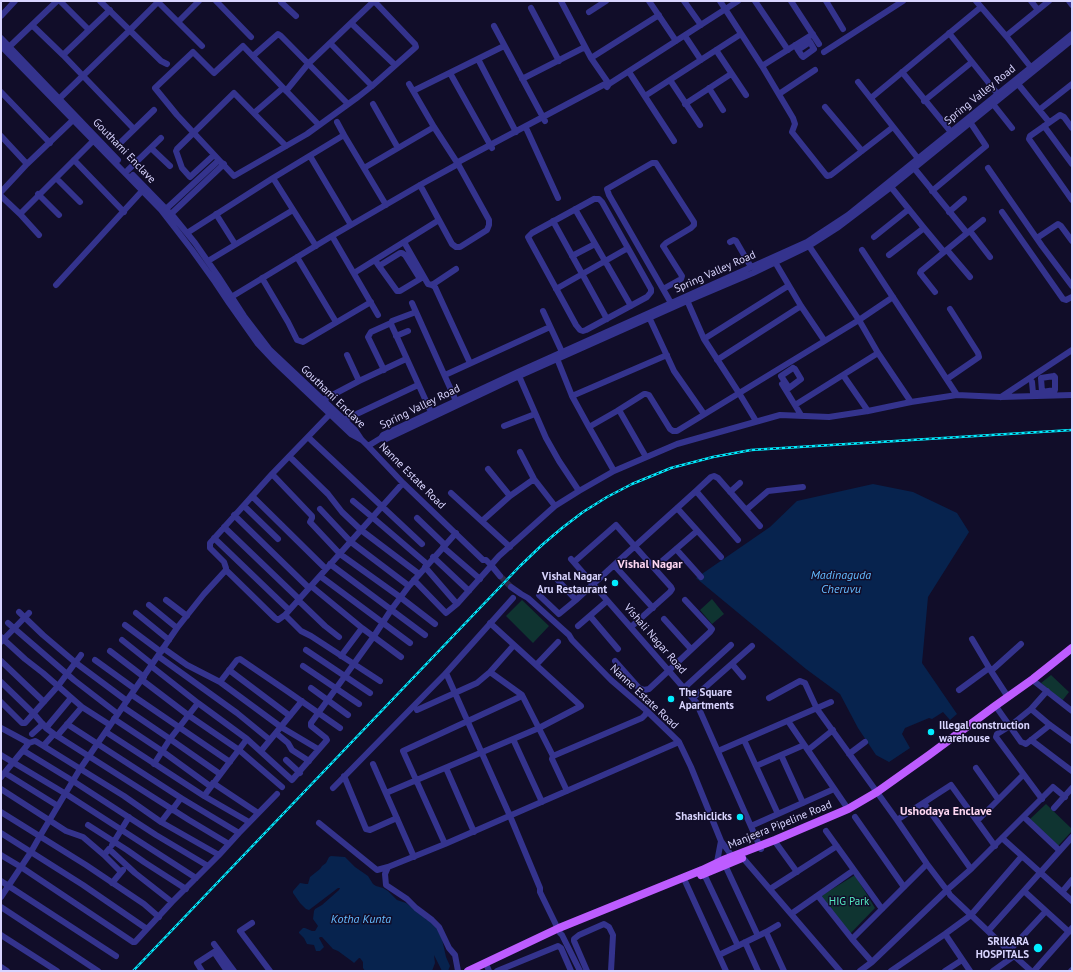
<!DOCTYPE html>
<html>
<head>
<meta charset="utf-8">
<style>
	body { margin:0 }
	#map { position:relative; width:1073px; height:972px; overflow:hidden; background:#110d29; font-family:"PT Sans",sans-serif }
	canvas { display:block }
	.frame { position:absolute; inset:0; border:2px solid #d9d5ff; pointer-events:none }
</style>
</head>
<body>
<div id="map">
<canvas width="1073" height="972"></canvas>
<div class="frame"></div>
</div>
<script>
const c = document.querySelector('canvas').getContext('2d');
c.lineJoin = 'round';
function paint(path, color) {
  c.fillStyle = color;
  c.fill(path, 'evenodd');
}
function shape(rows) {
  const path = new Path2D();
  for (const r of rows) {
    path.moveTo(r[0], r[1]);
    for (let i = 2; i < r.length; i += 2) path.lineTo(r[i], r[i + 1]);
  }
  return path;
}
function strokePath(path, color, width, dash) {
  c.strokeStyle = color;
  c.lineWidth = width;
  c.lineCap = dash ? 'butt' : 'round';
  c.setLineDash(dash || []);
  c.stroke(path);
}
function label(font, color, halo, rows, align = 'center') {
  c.font = font + ' "PT Sans",sans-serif';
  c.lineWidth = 3;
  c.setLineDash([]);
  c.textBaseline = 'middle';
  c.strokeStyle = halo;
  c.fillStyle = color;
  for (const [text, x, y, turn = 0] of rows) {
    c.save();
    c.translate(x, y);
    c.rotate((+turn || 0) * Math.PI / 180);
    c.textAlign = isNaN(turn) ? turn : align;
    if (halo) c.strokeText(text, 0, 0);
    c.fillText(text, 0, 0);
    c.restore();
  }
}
paint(shape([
	[712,599,724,614,712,624,700,610],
	[522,600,549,626,533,643,506,616],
	[1051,675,1069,692,1062,701,1041,683],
	[1046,804,1072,829,1072,831,1058,846,1030,819],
	[855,875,875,908,849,935,821,896]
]), '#0f3431');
paint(shape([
	[873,484,913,492,957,513,969,532,928,597,922,663,957,714,950,720,943,712,932,719,929,718,905,728,902,734,910,748,889,762,876,755,858,728,840,694,806,669,696,578,770,527,797,501],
	[331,856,345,857,355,867,368,876,373,884,376,886,383,888,388,891,397,900,406,903,410,906,416,909,425,917,426,920,428,919,433,920,442,939,446,957,450,966,448,971,442,971,434,955,435,963,432,971,365,971,363,968,363,962,360,958,359,958,354,963,353,962,338,951,333,949,322,937,320,937,319,938,324,947,320,951,316,951,314,945,307,944,304,938,299,933,299,932,303,928,305,928,312,931,315,931,318,926,313,919,314,911,315,909,322,905,339,890,340,888,338,888,309,910,306,909,300,903,293,893,293,891,300,883,306,884,308,884,310,877,320,869,322,866,326,863,329,857]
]), '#07234e');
strokePath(shape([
	[500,576,511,587]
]), '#2f2b49', 6, [6, 3]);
strokePath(shape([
	[57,1,32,25,63,55,89,30],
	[60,1,89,30,110,10],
	[100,1,161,61,167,64],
	[216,1,251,37],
	[561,1,591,58,609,84],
	[649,1,676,41],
	[684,1,701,25],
	[720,1,762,66,793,118,795,124,792,132,827,176,831,175,893,127],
	[755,1,788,50],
	[791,1,819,44],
	[826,1,843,29],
	[976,1,1006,36,1033,70],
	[1031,1,1038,10],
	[1069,1,1072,5],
	[158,2,202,46],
	[281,2,296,16],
	[531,8,559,61],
	[589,12,606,1],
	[1,16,15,1],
	[178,22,199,1],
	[494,26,545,121],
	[949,33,1000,97],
	[685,36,701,60],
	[1006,36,1049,1],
	[1,38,118,160],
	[330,43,372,86],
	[795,45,798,50,802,56,803,57,814,49,810,42,798,50],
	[1,46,161,210,192,250,215,282,229,303,258,344,274,361,351,434,362,440,368,446,403,483,483,560,486,560,491,565,500,576],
	[9,47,32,25],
	[716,50,746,95],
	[824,52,903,1],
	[63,55,134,129],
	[253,56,278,34,281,36,348,104],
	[591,58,659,15],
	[478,59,516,132],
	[762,66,813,34],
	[629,72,674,141],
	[902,72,951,132],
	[450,73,492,148],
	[522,79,585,47],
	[670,80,700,125],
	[858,82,920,161],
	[409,84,434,127,458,164,489,220,489,225,487,230,460,247,456,247,452,244,420,185],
	[1018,84,1049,122],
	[607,87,609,84,738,1],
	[709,88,723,110],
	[286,91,308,64,351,23,395,65],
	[413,91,504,46],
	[1,92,50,143],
	[779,94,815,70],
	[645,96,741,34],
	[60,98,130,30,158,2,157,1],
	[871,98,981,7],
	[924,101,972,62],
	[373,104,398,148],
	[685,104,731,74],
	[993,104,1012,128],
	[825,107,862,151],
	[1039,110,1072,84],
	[254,113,283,88],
	[337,122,344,135],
	[319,125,243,46,214,73,193,52,155,88,177,115,234,176,307,134,358,97,372,86,416,47,415,44,374,1,351,23],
	[1044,126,1072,164],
	[1072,128,1064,117,1060,115,1030,136,1029,139,1072,200],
	[527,130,558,198],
	[1,136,27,164],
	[117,146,154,110],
	[151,148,170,166],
	[214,155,190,177,182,168,176,151,177,149,234,93,286,146],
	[310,156,351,225],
	[74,160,124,212],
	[364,168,434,127],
	[914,168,967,233],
	[988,168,1042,246,1072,286],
	[128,170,161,138],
	[133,175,173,216,195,243,218,276,244,316,270,350,355,430,361,439],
	[56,178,80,202],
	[273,178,316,246],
	[891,187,924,228,944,252],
	[932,191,986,146,970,122],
	[1,192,27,164,73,120],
	[38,194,59,215],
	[1,196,20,214,39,235],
	[594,199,599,199,602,202,651,289,651,292,647,297,586,330,583,331,580,330,576,325,529,239,528,237,532,233,594,199],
	[166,209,219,160],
	[575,209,631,306],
	[949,212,964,199],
	[1002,212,1063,299,1066,300,1072,297],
	[20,214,94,140],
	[171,214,224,164],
	[216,214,235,244],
	[553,221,607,319],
	[970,231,990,257],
	[187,233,273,178,344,135,386,205],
	[332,236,378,315],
	[874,237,909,209],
	[1037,238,1058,224,1061,226,1072,241],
	[404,242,428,284,432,285,435,287,470,363],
	[730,242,734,240,736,241,751,267],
	[807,243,859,320,878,353,911,402],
	[862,250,957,395],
	[947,250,970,277],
	[889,255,924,228],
	[572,256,595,244],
	[297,257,336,322],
	[375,260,379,266,397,291,400,291,420,279,405,255,402,253,400,253,379,266],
	[208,261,293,210],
	[775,262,801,306,824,340],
	[354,273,439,220],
	[262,278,288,322,297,340,303,342,371,302],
	[56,285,142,191],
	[432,285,456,269],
	[556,289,628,248],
	[663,289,681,279,682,276,663,246,666,243,691,228,694,225,694,222,656,163,652,163,607,189,609,195,644,256,663,289,671,303],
	[935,292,920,273,921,271,983,220],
	[686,298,704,339,739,393,756,421],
	[228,299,332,236,420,185,458,164,460,161,605,84,609,84],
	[412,303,456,401],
	[543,311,562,352],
	[416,312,392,321,391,324,431,412],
	[649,317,674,371,704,414],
	[396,336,408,331],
	[704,339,788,286],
	[347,355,359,381],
	[556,356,572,396,589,427,614,471],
	[717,360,801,306],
	[793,368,795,369,801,379,789,388,781,376,793,368],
	[384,370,368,337,371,332,391,323],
	[445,375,550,327],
	[843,375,868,411],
	[519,376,546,438,559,461,579,491],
	[1054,376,1055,377,1055,390,1042,392,1041,378,1054,376],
	[947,379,979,357,978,353,950,309],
	[1032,382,1033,393,1038,393],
	[782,384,801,415],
	[572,396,667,355],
	[1001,397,1072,350],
	[323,400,359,381,406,359],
	[795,405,878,353],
	[619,410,646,457],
	[330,414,272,474,210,543,210,548,224,562,226,568,226,570,275,618,278,620,285,615,403,483],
	[344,420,418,385],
	[504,426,535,414],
	[589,427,617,411,644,394,646,394,649,395,670,429,673,431,677,431,859,320,893,297],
	[308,437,422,544],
	[381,438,386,439,519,376,687,301,753,273,809,246,837,228,891,187,1072,40],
	[368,446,381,438,383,435,518,372,807,242,848,215,1072,34],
	[520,452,534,479,555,506],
	[290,457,328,494,342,512,361,530,419,574],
	[488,469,510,496],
	[272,474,312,516,312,518,310,522,340,554,400,597,435,624],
	[696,491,738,540],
	[730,492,740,483],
	[451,493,510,547],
	[252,496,326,569],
	[353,501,372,517,427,564],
	[244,506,278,539],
	[677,508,721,557],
	[320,509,351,542,409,586],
	[746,510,768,491,803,487],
	[234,515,309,588],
	[417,518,445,545],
	[482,521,510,496,534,479],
	[224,527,299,599],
	[214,538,289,610],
	[443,547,480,579],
	[676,549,701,577],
	[433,557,469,591],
	[571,559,696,702,761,849],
	[574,562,616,525,654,568,671,587,672,589,670,592,631,627],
	[330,564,425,635],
	[491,565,499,556,555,506,579,491,614,471,677,444,780,415,829,417,868,411,911,402,957,395,1001,397,1072,395],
	[614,565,653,608],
	[425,567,457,604],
	[654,568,697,531],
	[320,576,410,643],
	[555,577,576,600],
	[414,580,446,613,457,604,490,567],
	[311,586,362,628,401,657],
	[511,587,521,594,528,598,569,635,572,640,611,680,647,711,679,742,691,767,721,841,732,856],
	[539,595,559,614,576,600,614,565,696,491,711,477,714,476,718,478,760,526],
	[166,600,187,616],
	[298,600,325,626,339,637],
	[149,605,177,628],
	[19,612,43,635,76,663,127,701],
	[136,613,169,640],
	[285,615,301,631,311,636,380,681],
	[590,616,618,649],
	[664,619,691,649],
	[8,623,74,680,118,714],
	[125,625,161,652],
	[578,626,607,601],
	[1,637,25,659,43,673,82,707,110,725],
	[972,639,991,671],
	[122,640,152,664],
	[1,642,29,613],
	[163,648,187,665,220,682,281,727,318,749],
	[306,650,370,693],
	[110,651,144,677],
	[158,656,237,713,270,740],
	[341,656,362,628],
	[95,660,135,689],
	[1,661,44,702],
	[615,661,639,688,644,690,649,689,710,632,712,629,685,600],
	[732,664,743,677],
	[536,665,558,642],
	[151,666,198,703,247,739,292,780,327,740,326,738,311,726,311,723,374,636,391,610,409,586,456,533],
	[303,666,359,704],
	[229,670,290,716],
	[490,672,522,695,553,756],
	[446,673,510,816,540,888,540,892,560,933,562,935,580,971],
	[142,680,188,715,239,750,282,787],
	[1,682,34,714,46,728,54,734,189,820,229,844],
	[220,682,237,660,240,659,287,691,340,728],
	[1035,682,1072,711],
	[311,688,348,715],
	[684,688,731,645],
	[959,690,989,668],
	[132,695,230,762],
	[1008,697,991,671,1021,644],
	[693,698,752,646],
	[769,698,800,681,805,683,817,709,897,820,927,864,949,893,950,895,1011,953,1031,971],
	[1,702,22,723,25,723,58,686,81,655],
	[123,707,170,739,220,774],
	[997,708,1021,742,1024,743,1026,744,1050,725],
	[1031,709,1050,725,1072,741],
	[417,710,477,683,490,672,514,645],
	[114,719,162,751,210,786],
	[788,721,848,809],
	[67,724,181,798,239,833],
	[1,728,29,743],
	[46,728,71,698],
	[106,732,204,796,247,739],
	[276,733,288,743,292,750,309,761],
	[32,734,43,724],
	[57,736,82,707],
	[513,739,542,802],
	[744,740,778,814],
	[1031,740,1072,771],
	[44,745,54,734],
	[808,750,833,730],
	[24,751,73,781,156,835,208,866],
	[261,751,302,701],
	[718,751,831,702],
	[849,754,865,742],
	[1,755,66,794,196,878],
	[781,755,803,803],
	[286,760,300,773],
	[154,764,170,739,198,703],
	[373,764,414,857],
	[756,766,804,745],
	[446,768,474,832],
	[976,768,998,799],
	[5,773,58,806],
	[344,776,366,829,370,830,397,818],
	[1,777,29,743,35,741,37,742,124,796,161,822,219,855],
	[213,783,258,813],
	[333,788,446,673,513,598],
	[1,789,66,831,83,837,104,855,109,849,135,873,172,902],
	[567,791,552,759,553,756,642,718,645,715,647,711],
	[386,793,539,728,581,706,490,623],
	[204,796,249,822],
	[1042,799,996,737,997,734,1010,726,1031,709,1047,691],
	[924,803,971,869],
	[1054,808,1072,788],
	[172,810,181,798],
	[1,812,86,865,144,904,159,917],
	[855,817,904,887],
	[1024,817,1059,850],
	[897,820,951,785,995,846],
	[977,821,1023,775],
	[161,822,171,809],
	[319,823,377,870,388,867,445,844,679,742],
	[88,825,127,850,144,862,186,889],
	[751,826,834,789],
	[826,831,882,909],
	[1,833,83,885,147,929],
	[1002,838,1072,901],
	[776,843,797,872],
	[445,844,403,751,522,696],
	[112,845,129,817],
	[1,855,21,867,133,942,135,942,172,902,219,855,239,833,277,794],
	[104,855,121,872],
	[743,858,840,971],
	[717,862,721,841],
	[725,865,758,936,766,932,784,971],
	[388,867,385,874,386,885,407,899,416,908,432,920,439,927,449,948,455,955,458,971],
	[704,874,738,946],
	[1,881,116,956],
	[685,881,726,971],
	[112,883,123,870],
	[770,889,837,846],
	[1024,891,1069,932],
	[1062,892,1072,880],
	[818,896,852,939,872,962],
	[1,897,31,852,40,836,80,769,113,721,177,628,204,594,226,570],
	[1,907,98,971],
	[791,914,854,870],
	[252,923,240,931,270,971],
	[988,931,1072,837],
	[766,932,778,925],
	[945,934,970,971],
	[1,935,57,971],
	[852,939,927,864],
	[745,942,758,971],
	[214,944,234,971],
	[1009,951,1046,911],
	[719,955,758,936],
	[487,966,489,971],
	[1,967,7,971],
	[202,971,197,963,214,952,227,971],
	[497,971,558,946,561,948,571,971],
	[587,971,574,941,574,939,579,935,604,924,609,927,613,935,611,971],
	[860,971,872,962,947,890,971,869,1053,787,1065,797],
	[891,971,945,934,971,915,1022,856],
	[945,971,962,960],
	[993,971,1014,956],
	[1034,971,1072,928],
	[1071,971,1072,970]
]), '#34338d', 6);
strokePath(shape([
	[701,875,742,858],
	[468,971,559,928,702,870,723,860,775,840,848,809,877,792,929,755,995,706,1033,679,1072,648]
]), '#bd5cff', 8);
const rail = shape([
	[133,971,520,566,542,545,562,528,583,512,607,497,632,484,671,468,713,457,751,450,1072,430]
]);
strokePath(rail, '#01edff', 2.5);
strokePath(rail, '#110d29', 1, [3]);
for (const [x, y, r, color] of [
	[615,583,4,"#01edff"],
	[671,699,4,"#01edff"],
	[931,732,4,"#01edff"],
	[740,817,4,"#01edff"],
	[1038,948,5,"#01edff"]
]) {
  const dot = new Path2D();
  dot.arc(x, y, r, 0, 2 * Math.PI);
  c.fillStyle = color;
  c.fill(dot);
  strokePath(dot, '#110d29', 1.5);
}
label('11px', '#d9d5ff', '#110d29', [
	["Spring Valley Road",980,95,-39],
	["Gouthami Enclave",124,151,46],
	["Spring Valley Road",715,272,-24],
	["Gouthami Enclave",333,397,44],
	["Spring Valley Road",420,407,-26],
	["Nanne Estate Road",412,476,45],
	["Vishali Nagar Road",655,639,49],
	["Nanne Estate Road",644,697,43],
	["Manjeera Pipeline Road",780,825,-22]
]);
label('bold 11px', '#d9d5ff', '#110d29', [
	["Vishal Nagar ,",607,577],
	["Aru Restaurant",607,590],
	["The Square",679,693,"left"],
	["Apartments",679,706,"left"],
	["Illegal construction",939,726,"left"],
	["warehouse",939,739,"left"],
	["Shashiclicks",732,817],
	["SRIKARA",1029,942],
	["HOSPITALS",1029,955]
], 'right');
label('11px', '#54ecc2', '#110d29', [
	["HIG Park",849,902]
]);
label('bold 12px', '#ffd7f2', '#110d29', [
	["Vishal Nagar",650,565],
	["Ushodaya Enclave",946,812]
]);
label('italic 12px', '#63bbff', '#110d29', [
	["Madinaguda",841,576],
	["Cheruvu",841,590],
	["Kotha Kunta",361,920]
]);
</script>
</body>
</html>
